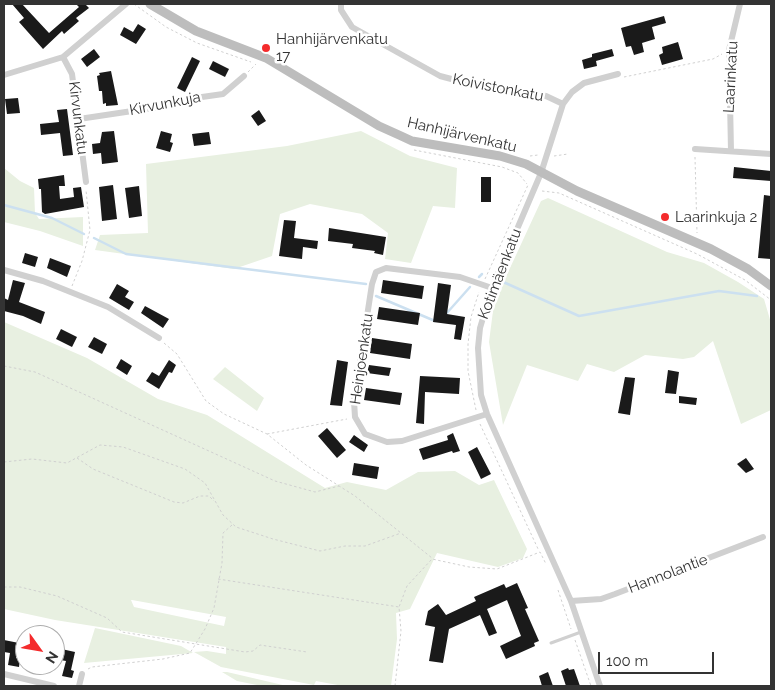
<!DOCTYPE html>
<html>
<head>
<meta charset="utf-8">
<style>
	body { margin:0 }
	#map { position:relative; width:775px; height:690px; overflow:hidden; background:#fff; font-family:Raleway,sans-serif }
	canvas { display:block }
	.frame { position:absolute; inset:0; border:5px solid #333; pointer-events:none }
	.north { position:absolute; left:15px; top:625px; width:50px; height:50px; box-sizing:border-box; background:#fff; border:1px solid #adadad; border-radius:50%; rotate:122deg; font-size:14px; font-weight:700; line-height:20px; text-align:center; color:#333 }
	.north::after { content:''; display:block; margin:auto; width:18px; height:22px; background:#f42b2c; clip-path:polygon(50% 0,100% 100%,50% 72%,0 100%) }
	.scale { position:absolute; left:598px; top:652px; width:116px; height:22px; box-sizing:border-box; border:2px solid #333; border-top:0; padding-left:6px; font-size:15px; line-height:18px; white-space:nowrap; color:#333; -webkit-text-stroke:4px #fff; paint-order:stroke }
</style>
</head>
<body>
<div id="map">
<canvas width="775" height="690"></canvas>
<div class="frame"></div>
<div class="north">N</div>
<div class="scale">100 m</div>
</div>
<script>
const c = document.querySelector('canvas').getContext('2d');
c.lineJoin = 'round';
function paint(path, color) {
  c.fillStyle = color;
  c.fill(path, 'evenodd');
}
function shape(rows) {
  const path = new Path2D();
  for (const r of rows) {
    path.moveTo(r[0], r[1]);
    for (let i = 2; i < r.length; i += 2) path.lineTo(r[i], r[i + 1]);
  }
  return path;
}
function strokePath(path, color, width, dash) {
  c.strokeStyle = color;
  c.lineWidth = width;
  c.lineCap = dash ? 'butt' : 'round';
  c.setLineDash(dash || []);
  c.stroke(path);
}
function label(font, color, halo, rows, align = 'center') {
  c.font = font + ' Raleway,sans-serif';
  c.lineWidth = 5;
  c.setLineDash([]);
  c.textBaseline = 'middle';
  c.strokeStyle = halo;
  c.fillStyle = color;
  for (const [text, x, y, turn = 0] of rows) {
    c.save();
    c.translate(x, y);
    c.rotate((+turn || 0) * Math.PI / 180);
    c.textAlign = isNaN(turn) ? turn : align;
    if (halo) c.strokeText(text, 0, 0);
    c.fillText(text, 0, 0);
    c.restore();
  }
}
paint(shape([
	[361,131,410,156,457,168,455,208,433,206,411,263,385,259,388,233,362,214,310,204,280,214,272,256,234,269,95,250,100,235,148,233,146,164,287,146],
	[4,168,20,181,34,188,35,213,39,219,83,217,83,246,40,231,4,222],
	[548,198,667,252,704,263,738,282,764,299,771,323,771,410,741,424,713,341,694,357,683,359,645,355,614,372,587,364,578,381,527,365,503,425,489,342,493,311,504,281,541,201],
	[4,322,87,358,158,399,207,415,325,488,347,482,386,490,418,472,455,471,479,485,494,480,527,549,523,558,498,567,437,553,410,609,396,613,397,639,391,686,343,686,316,681,314,685,221,667,194,652,207,651,226,654,226,647,55,620,4,609],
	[131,600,132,600,226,617,224,626,134,607],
	[225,367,264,398,257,411,213,379],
	[95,628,181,646,193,653,84,663],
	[222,672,227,672,287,686,262,686,237,681]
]), '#e8f0e1');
strokePath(shape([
	[4,205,52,218,84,234],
	[94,238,126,254,366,284],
	[479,277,482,274],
	[501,281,579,316,719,291,757,296],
	[376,296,435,321],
	[446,314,470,287]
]), '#cce0f0', 2.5);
paint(shape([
	[12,4,22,4,49,33,79,7,76,4,85,4,89,8,76,18,79,21,64,34,62,31,43,49,19,22,24,18],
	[664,16,666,23,652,27,655,39,642,43,644,52,634,55,631,46,626,47,621,28],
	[138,24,146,29,136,44,120,35,124,27,133,32],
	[678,42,683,59,662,65,659,55,663,53,662,47],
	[94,49,100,57,87,67,81,59],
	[612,49,614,56,596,61,597,66,584,69,582,60,592,57,592,54],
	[192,57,200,61,185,92,177,88],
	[213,61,229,69,225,77,209,69],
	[111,71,118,105,106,106,106,103,103,104,102,91,99,91,97,76,100,75,99,73],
	[18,98,20,113,7,114,5,99],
	[67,109,73,155,63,156,60,133,41,135,40,124,59,122,57,110],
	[259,110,266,121,258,126,251,116],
	[114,131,118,162,102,164,101,153,93,154,92,144,100,143,102,132],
	[161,131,172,134,170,142,173,143,170,152,156,148],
	[209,132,211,144,194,146,192,134],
	[734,167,771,171,771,181,733,178],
	[64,175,65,186,59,186,60,199,74,197,73,188,81,187,84,207,45,214,42,212,41,189,39,189,38,179],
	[481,177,491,177,491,202,481,202],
	[113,185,117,219,102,221,99,187],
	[139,186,142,216,129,218,125,188],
	[764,195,771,196,771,259,758,258],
	[284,220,296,221,294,238,318,241,317,249,303,247,302,259,279,256],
	[329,228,386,237,383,255,374,253,375,251,352,248,353,244,328,241],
	[25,253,38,257,35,267,22,263],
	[50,258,71,266,67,277,47,268],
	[13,280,25,283,19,302,45,312,41,324,23,316,4,311,4,298,8,300],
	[383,280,424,286,422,299,381,293],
	[438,283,451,285,447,314,465,317,461,340,454,339,456,325,433,322],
	[117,284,129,291,125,297,134,302,129,310,109,298],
	[145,306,169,319,163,328,141,313],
	[379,307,420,313,418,325,377,319],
	[61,329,77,337,72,347,56,339],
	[94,337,107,344,102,354,88,347],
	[372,338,412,344,410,359,370,353],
	[121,359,132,366,127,375,116,368],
	[169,360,176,365,172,373,169,372,159,389,146,381,152,372,159,376],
	[337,360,348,362,342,406,330,405],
	[369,365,391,368,389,376,367,373],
	[668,370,679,372,676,394,665,393],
	[420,376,460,378,459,394,425,392,424,424,416,423],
	[625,377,635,378,630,415,618,413],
	[366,388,402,393,400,405,364,400],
	[679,396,697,398,696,405,679,403],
	[327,428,346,450,337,458,318,436],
	[453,433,460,451,453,453,452,451,423,460,419,449,448,440,447,436],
	[354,435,368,445,364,452,349,442],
	[477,447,491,474,481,479,468,452],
	[746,458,754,469,746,473,737,464],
	[354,463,379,467,377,479,352,475],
	[517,583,528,608,525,609,539,641,534,643,535,646,506,659,500,646,521,636,507,600,487,609,497,633,489,636,480,615,449,629,443,663,429,661,435,627,425,625,428,611,438,604,446,615,476,601,474,597,504,584,506,588],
	[4,640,19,643,16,658,20,659,19,667,8,665,10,653,4,652],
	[57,648,75,652,71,670,74,671,72,678,62,676,66,661,55,659],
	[568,668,569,670,574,669,580,686,566,686,561,671],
	[548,672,553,686,542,686,539,676]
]), '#1a1a1a');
strokePath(shape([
	[134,4,166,27,197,43,251,62],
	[248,72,256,64],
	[624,77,713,59,722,54],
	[414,150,502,167,518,173,527,184],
	[530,156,538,155],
	[554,156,568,154],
	[695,157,697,233],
	[542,191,559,193,697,254,745,280,771,300],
	[485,279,528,185],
	[72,286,82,261,90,230,86,190],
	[164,343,177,354,206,401,224,414,267,434,306,465,355,496,432,558],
	[4,366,35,372,275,481,315,492,339,486],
	[476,410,468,371,468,344,471,317,479,292],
	[480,424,539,551],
	[267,434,347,419],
	[77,458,93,469,174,502,183,503,200,496,209,496,214,501],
	[4,462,32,459,67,463,100,445,123,447,185,469,205,483,223,515,236,527,273,539,320,551,345,546,365,546,401,533],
	[218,579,399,607],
	[4,587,20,587,57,596,107,618,122,632,245,652,253,651,260,645,307,652],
	[558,590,571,629],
	[575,640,591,686],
	[88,669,92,667,163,659,190,653,205,629,214,608,222,563,223,533,232,525],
	[395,686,401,631,399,607,407,586,432,559,469,567,497,569,540,552,546,564]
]), '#d0d0d0', 1, [2.5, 2.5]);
strokePath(shape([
	[551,643,581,632]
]), '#d0d0d0', 3);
strokePath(shape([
	[341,4,341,10,352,27,440,76,470,84,546,96,563,104],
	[63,57,72,74,86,182],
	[4,75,63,57,126,4],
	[79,119,159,107,181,100,223,94,244,76],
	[695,149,771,154],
	[731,151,729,50,740,4],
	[4,270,43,281,108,307,159,338],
	[487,414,402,441,387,442,365,434,355,417,354,401,372,284,376,272,386,268,460,277,492,288],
	[571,601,601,599,615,594,763,537],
	[4,674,54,686],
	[79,686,82,674],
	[600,686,571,601,487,414,481,395,478,348,480,328,492,288,541,173,563,104,572,92,584,83,618,74]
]), '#d0d0d0', 6);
strokePath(shape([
	[150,4,196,31,266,58,379,126,399,135,412,141,500,156,526,164,577,191,711,249,748,269,771,286]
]), '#bdbdbd', 9);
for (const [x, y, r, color] of [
	[266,48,5,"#f42b2c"],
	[665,217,5,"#f42b2c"]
]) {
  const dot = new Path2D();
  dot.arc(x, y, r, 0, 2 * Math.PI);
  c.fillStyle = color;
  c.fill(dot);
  strokePath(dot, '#fff', 2);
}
label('15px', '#333', '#fff', [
	["Hanhijärvenkatu",276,39],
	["17",276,56],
	["Laarinkuja 2",675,217]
], 'left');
label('15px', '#333', '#fff', [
	["Laarinkatu",731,77,-87],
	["Koivistonkatu",498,88,11],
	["Kirvunkuja",165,104,-11],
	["Kirvunkatu",78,118,83],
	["Hanhijärvenkatu",462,135,13],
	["Kotimäenkatu",500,274,-69],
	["Heinjoenkatu",362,359,-82],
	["Hannolantie",668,574,-21]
]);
</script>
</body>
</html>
